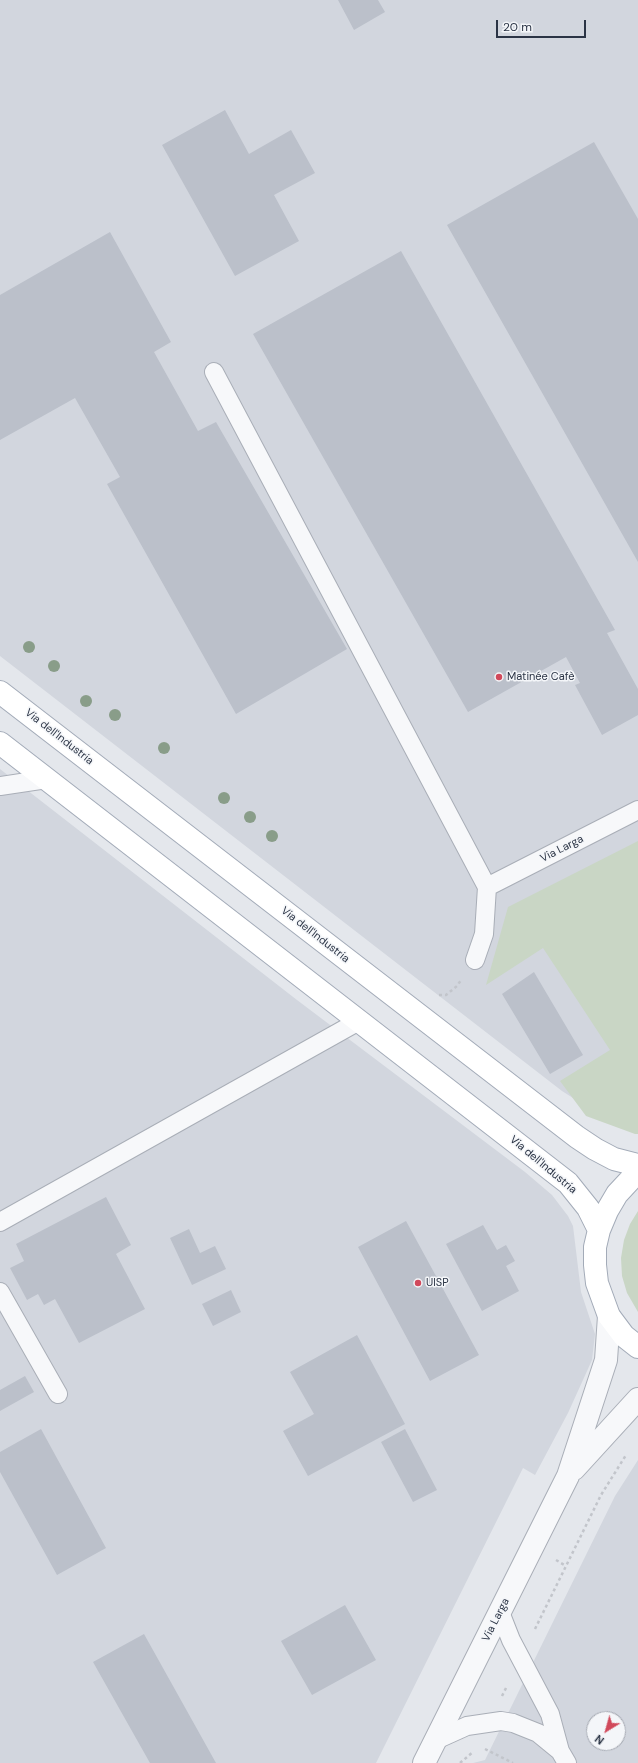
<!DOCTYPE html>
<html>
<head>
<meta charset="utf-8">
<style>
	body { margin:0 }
	#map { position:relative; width:638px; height:1763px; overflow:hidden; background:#e4e7ec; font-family:"DM Sans",sans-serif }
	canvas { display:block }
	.north { position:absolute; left:586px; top:1711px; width:40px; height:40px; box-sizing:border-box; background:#f4f6f9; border:1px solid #a4a8b1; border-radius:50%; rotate:217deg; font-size:11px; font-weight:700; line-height:16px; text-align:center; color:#2b3445 }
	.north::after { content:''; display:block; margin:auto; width:14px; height:18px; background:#d1495b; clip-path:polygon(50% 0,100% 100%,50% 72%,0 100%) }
	.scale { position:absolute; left:496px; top:20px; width:90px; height:18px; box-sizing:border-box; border:2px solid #2b3445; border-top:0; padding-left:5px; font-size:12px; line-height:14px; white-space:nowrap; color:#2b3445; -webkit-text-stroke:3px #f4f6f9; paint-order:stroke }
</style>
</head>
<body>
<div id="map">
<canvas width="638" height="1763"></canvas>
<div class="north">N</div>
<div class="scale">20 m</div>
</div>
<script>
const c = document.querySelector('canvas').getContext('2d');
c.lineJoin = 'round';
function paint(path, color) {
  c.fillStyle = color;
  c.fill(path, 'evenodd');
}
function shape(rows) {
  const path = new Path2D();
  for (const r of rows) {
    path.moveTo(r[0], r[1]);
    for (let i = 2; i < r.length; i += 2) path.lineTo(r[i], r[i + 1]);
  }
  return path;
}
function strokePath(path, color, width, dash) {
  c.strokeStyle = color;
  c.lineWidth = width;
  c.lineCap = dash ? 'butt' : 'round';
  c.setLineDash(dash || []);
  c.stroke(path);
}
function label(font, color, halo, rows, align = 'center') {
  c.font = font + ' "DM Sans",sans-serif';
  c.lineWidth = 3;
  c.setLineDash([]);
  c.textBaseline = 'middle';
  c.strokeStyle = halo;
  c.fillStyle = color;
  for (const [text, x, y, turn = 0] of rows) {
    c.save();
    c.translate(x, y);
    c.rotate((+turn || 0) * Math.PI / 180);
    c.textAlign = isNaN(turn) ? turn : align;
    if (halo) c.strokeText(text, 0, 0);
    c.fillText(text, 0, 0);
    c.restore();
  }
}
paint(shape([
	[0,0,638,0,638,1129,606,1119,562,1091,0,656],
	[0,769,297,1000,525,1172,552,1195,568,1216,573,1226,581,1292,595,1334,592,1360,568,1413,535,1475,523,1468,376,1763,0,1763],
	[638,1460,638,1763,473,1763,485,1760,615,1496],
	[594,1719,618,1719,618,1743,594,1743]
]), '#d2d6de');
paint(shape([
	[638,841,638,1134,635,1134,586,1116,560,1081,610,1050,543,948,486,985,508,907],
	[638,1211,638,1312,627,1293,622,1276,621,1258,624,1240,630,1224]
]), '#c9d6c5');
paint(shape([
	[338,0,378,0,385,12,354,30],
	[225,110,249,154,291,130,315,173,274,195,299,241,235,276,162,145],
	[594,142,638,219,638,562,447,225],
	[110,232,171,342,154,352,198,431,216,422,347,649,236,714,107,484,120,477,75,398,0,440,0,295],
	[401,251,615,630,607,633,638,689,638,715,602,735,575,685,580,683,566,657,468,712,253,334],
	[534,972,583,1055,550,1074,502,994],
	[106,1197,131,1245,116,1254,145,1309,79,1343,55,1299,44,1305,38,1294,27,1300,10,1268,24,1261,16,1244],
	[406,1221,479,1355,430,1381,358,1247],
	[483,1225,497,1250,506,1245,515,1261,506,1266,519,1291,482,1311,446,1244],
	[189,1229,200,1253,215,1246,226,1269,192,1285,170,1238],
	[231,1290,241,1312,213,1326,202,1304],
	[357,1335,405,1424,308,1476,283,1431,314,1414,290,1372],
	[25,1376,34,1392,0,1411,0,1390],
	[41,1429,106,1548,57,1575,0,1472,0,1452],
	[405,1429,437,1490,413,1502,381,1442],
	[345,1605,376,1660,312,1695,281,1641],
	[144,1634,216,1763,150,1763,93,1662]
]), '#bbc0ca');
const service = shape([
	[214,372,487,887,484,934,475,960],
	[0,786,47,779],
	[487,887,638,810],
	[0,1222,359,1021],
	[0,1292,58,1394],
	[500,1612,511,1640,550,1714,560,1751,567,1763],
	[436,1740,467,1726,501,1721,513,1723,538,1733,560,1751]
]);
const tertiary = shape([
	[574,1469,638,1399],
	[424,1763,568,1476,606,1360,609,1316]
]);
const primary = shape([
	[0,692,577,1137,595,1149,614,1159,638,1165],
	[0,743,568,1183,588,1208,599,1230],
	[638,1174,631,1179,617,1194,607,1211,599,1230,595,1247,595,1265,597,1283,609,1316,624,1336,638,1347]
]);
strokePath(service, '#a9aeb7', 20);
strokePath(tertiary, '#a9aeb7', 24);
strokePath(primary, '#a3abb8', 24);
strokePath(shape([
	[439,995,446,995,457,986,461,980],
	[556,1560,566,1566],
	[535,1629,601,1495,626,1455],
	[502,1696,507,1686],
	[485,1749,513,1763],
	[460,1763,473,1752]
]), '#c2c5cb', 2.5, [3, 3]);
strokePath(service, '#f7f8fa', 18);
strokePath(tertiary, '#f7f8fa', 22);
strokePath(primary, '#fff', 22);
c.fillStyle = '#899d89';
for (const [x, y] of [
	[29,647],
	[54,666],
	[86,701],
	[115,715],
	[164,748],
	[224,798],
	[250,817],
	[272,836]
]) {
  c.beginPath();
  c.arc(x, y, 6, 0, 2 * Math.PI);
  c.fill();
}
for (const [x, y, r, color] of [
	[499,677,4,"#d1495b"],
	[418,1283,4,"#d1495b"]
]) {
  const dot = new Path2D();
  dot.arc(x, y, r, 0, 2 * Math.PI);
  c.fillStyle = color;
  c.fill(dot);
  strokePath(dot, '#f4f6f9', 1.5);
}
label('11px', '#2b3445', '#f4f6f9', [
	["Matinée Cafè",507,677],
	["UISP",426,1283]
], 'left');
label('11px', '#2b3445', '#f4f6f9', [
	["Via dell'Industria",59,737,38],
	["Via Larga",562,849,-27],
	["Via dell'Industria",315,935,38],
	["Via dell'Industria",543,1165,40],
	["Via Larga",496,1620,-63]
]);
</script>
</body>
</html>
